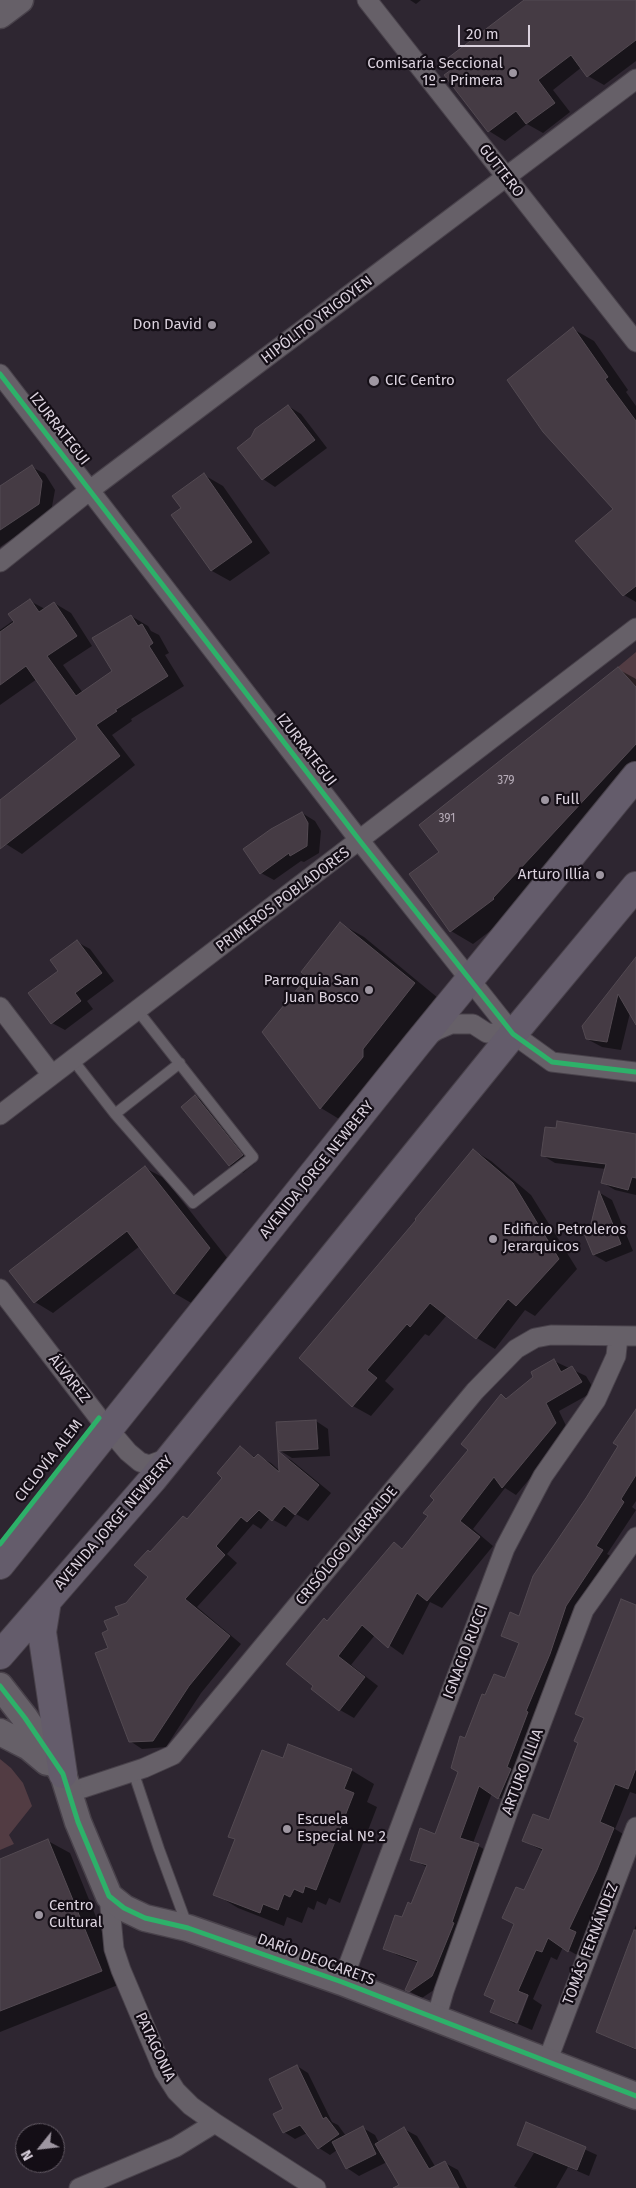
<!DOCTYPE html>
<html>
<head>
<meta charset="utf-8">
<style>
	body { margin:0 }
	#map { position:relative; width:636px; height:2188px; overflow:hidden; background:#2e2631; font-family:"Fira Sans",sans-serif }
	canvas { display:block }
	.north { position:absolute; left:15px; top:2123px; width:50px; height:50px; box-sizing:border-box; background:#140e16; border:1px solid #645c66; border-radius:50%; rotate:241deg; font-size:14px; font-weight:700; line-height:20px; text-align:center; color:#dbd2de }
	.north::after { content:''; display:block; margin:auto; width:18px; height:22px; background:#9e96a1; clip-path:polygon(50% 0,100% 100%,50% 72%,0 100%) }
	.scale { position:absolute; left:458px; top:25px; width:72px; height:22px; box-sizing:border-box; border:2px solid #dbd2de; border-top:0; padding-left:6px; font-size:15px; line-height:18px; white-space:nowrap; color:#dbd2de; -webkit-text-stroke:4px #140e16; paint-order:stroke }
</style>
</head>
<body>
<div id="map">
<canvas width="636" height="2188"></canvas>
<div class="north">N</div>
<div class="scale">20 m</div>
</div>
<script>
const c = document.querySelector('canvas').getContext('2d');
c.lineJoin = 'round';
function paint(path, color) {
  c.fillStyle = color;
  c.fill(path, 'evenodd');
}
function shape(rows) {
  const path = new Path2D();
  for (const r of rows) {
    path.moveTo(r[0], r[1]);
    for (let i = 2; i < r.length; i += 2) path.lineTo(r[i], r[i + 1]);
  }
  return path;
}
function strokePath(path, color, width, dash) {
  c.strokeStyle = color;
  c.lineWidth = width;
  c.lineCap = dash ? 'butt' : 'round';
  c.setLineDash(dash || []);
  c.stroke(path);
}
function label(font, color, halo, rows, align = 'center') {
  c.font = font + ' "Fira Sans",sans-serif';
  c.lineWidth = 4.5;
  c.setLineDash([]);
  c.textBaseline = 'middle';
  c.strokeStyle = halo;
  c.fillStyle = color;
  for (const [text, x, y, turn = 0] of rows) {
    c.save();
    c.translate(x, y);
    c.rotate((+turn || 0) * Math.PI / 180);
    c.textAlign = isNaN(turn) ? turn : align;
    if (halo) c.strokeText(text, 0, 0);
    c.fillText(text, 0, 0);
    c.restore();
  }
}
paint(shape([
	[636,652,636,687,618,667],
	[0,1759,11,1768,23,1783,32,1806,9,1835,14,1844,0,1850]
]), '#523c43');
paint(shape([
	[410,0,421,0,416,4],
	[527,0,636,0,636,61,604,85,588,76,582,67,553,90,570,112,543,133,527,124,505,141,489,131,446,75],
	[573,329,594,341,628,390,626,392,636,406,636,602,624,595,615,509],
	[288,406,301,414,327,448,275,487,263,479],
	[32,467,45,474,55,490,51,512,0,547,0,497],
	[204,475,223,486,270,553,230,581,212,571,183,508],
	[30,601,45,609,54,603,71,613,92,646,63,665,83,693,113,671,131,616,148,626,151,631,159,635,169,653,165,655,184,686,131,719,132,721,112,735,135,765,22,854,6,844,0,837,0,802,79,739,37,679,0,705,0,630,14,620],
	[618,669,636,679,636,781,515,912,473,944,451,931,441,852],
	[302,813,315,821,321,831,319,853,304,862,301,861,274,880,261,873],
	[341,924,364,937,438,998,344,1122,321,1108,309,976],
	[77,942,90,949,114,981,87,1001,93,1009,65,1030,52,1023,60,971],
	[636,959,636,1022,630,1013,621,1050,602,1047,587,1039],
	[195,1096,208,1104,255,1163,243,1173,230,1166,183,1107],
	[636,1136,636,1195,615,1190,603,1183,606,1169,555,1163,542,1155],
	[473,1150,491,1161,531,1195,577,1269,535,1316,525,1310,495,1349,477,1338,447,1315,429,1336,425,1334,385,1381,394,1389,371,1416,353,1406,418,1220],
	[145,1168,164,1178,228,1259,193,1304,174,1293,140,1246,53,1313,35,1302],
	[600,1193,612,1200,633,1251,606,1262,594,1255,591,1229],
	[554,1361,586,1376,595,1391,559,1411,569,1432,516,1495,505,1488,473,1529,493,1546,442,1608,430,1602,403,1655,375,1635,351,1665,378,1686,354,1718,340,1710,328,1622,394,1544,403,1549,430,1516,501,1396,507,1399],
	[636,1411,636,1501,632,1507,636,1510,607,1554,614,1558,511,1805,492,1793,473,1843,491,1853,444,1983,422,1998,407,1990,419,1963,397,1955,385,1948,412,1905,427,1867,411,1859,436,1836,460,1772,466,1740,485,1697,505,1680,520,1644,503,1635,520,1617,587,1498,620,1446],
	[316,1421,328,1429,330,1456,292,1458,279,1450],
	[240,1448,256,1458,258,1456,271,1463,280,1471,279,1454,291,1460,331,1493,308,1521,296,1514,286,1527,270,1518,261,1529,253,1524,227,1554,237,1563,197,1607,241,1644,201,1693,166,1747,142,1749,130,1741,109,1649,110,1631,127,1604,149,1577,151,1553,188,1520,223,1478],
	[636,1606,636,1794,630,1792,615,1829,628,1837,612,1879,584,1938,590,1941,584,1959,563,1947,557,1960,551,1957,533,1999,542,2005,532,2030,518,2024,529,1995,527,1995,515,2024,492,2011,496,2001,486,1995,515,1925,503,1918,524,1892,543,1851,524,1841,550,1822],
	[283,1760,351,1770,374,1784,367,1802,377,1807,340,1903,329,1898,326,1905,317,1901,314,1910,308,1907,302,1923,287,1917,284,1926,238,1908,215,1894,236,1840,230,1836],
	[48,1841,70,1853,123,1983,0,2032,0,1860],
	[636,1925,636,2050,597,2032],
	[297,2066,308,2073,332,2122,338,2125,346,2136,363,2128,375,2135,379,2143,404,2129,417,2136,436,2168,445,2163,458,2170,467,2188,420,2188,387,2162,359,2176,347,2168,337,2150,330,2155,319,2148,307,2133,295,2139,284,2132,285,2109],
	[527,2123,597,2155,589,2176,568,2167,556,2188,518,2188,514,2186,534,2153,518,2144]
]), '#0007');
const building = shape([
	[524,0,636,0,636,40,587,77,571,55,538,80,555,103,526,124,516,111,488,132,444,75,451,70,444,61,524,0],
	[573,327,608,377,605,379,636,421,636,586,623,596,575,541,613,509,543,432,507,380,573,327],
	[288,405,315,440,262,480,237,448,251,437,255,429,288,405],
	[32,465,42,481,39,504,0,530,0,486,32,465],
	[204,473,252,542,211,571,171,515,181,508,172,496,204,473],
	[30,599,39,612,54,602,77,636,47,656,76,696,112,671,92,638,131,615,138,626,142,624,153,643,149,646,168,676,115,710,117,711,96,725,120,756,0,849,0,800,77,739,26,666,0,685,0,632,14,622,8,614,30,599],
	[618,667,636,687,636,744,493,898,494,899,450,932,409,874,439,852,419,825,618,667],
	[302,812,308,823,307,846,290,856,289,853,260,874,243,849,271,829,302,812],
	[340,922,415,983,363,1049,363,1057,320,1109,262,1032,307,977,301,972,340,922],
	[77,940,102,973,75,993,81,1001,51,1024,28,993,58,971,50,960,77,940],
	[636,957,636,1025,618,994,607,1042,586,1039,582,1026,636,957],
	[195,1095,243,1155,229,1166,181,1107,195,1095],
	[557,1121,636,1134,636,1178,632,1177,628,1190,601,1183,606,1164,541,1156,545,1127,556,1128,557,1121],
	[473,1149,513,1183,559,1259,516,1306,508,1299,476,1339,430,1303,410,1327,407,1324,367,1370,377,1378,352,1407,299,1358,416,1220,415,1219,473,1149],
	[145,1166,210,1248,174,1294,127,1231,34,1303,9,1271,145,1166],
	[599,1191,621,1244,593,1255,583,1231,590,1228,599,1191],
	[554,1359,561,1372,572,1366,582,1382,546,1403,556,1423,502,1488,494,1477,460,1521,480,1537,427,1601,417,1593,388,1648,362,1625,338,1656,365,1677,339,1711,311,1689,313,1686,286,1664,324,1618,327,1621,394,1542,402,1549,428,1516,423,1513,434,1500,430,1496,468,1450,461,1444,501,1394,506,1399,533,1377,531,1372,554,1359],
	[636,1409,636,1475,621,1499,624,1502,596,1546,603,1550,566,1606,550,1654,526,1711,528,1712,507,1767,511,1769,498,1799,479,1786,460,1838,479,1844,452,1922,454,1923,436,1967,432,1976,409,1992,405,1990,418,1961,383,1949,395,1915,402,1917,408,1902,411,1904,427,1865,410,1860,420,1828,435,1834,458,1772,451,1768,460,1736,465,1738,482,1694,485,1695,494,1674,505,1678,519,1643,501,1636,510,1612,519,1616,533,1576,586,1498,618,1446,613,1443,636,1409],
	[316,1420,318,1449,278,1451,276,1422,316,1420],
	[240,1446,254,1458,258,1454,279,1472,278,1451,319,1485,295,1515,284,1506,272,1521,259,1510,247,1522,241,1517,216,1546,225,1555,185,1599,230,1636,189,1686,153,1741,129,1742,95,1653,108,1648,102,1633,108,1630,104,1621,119,1615,115,1607,126,1603,148,1577,134,1565,148,1550,150,1552,183,1516,187,1519,222,1478,217,1473,240,1446],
	[621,1599,636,1605,636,1768,628,1789,615,1784,600,1822,614,1828,597,1870,569,1929,576,1932,568,1952,548,1938,542,1952,536,1950,518,1991,528,1995,517,2023,490,2012,495,2000,484,1995,514,1924,502,1918,516,1887,524,1890,543,1849,522,1841,533,1814,549,1820,578,1743,574,1741,584,1718,575,1714,621,1599],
	[288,1744,352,1769,344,1789,354,1793,316,1890,305,1886,303,1893,294,1889,290,1897,284,1894,278,1910,263,1904,260,1913,213,1895,235,1839,228,1837,262,1750,283,1758,288,1744],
	[48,1839,102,1971,0,2011,0,1859,48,1839],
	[634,1930,636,1930,636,2049,596,2032,634,1930],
	[297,2065,323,2119,326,2117,339,2134,318,2149,300,2125,283,2133,273,2114,283,2109,269,2079,297,2065],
	[526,2122,586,2147,577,2170,517,2145,526,2122],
	[363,2126,376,2154,346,2169,332,2142,363,2126],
	[404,2127,429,2169,445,2161,459,2188,393,2188,399,2185,375,2144,404,2127]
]);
paint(building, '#453b44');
strokePath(building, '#534a52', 1);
const lane = shape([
	[73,1060,115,1114,193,1203,253,1157,138,1011],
	[115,1114,180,1063],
	[133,1771,159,1849,187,1925]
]);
const street = shape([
	[367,0,636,342],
	[0,374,360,841,513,1034,552,1062,636,1072],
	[0,562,90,490,636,79],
	[0,1007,52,1075],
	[429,1035,437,1030,451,1024,473,1024,487,1033,513,1034],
	[0,1115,636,628],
	[0,1289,99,1418,128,1452,140,1462,149,1465,171,1457],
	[68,1793,144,1768,173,1755,475,1391,516,1349,535,1338,551,1335,636,1336],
	[109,1896,114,1949,121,1970,164,2072,176,2091,191,2106,215,2123,316,2188],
	[342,1982,505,1548,543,1476,596,1400,616,1356,618,1337],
	[436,2019,444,1991,510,1806,584,1610,636,1537],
	[547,2062,636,1827],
	[79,2188,176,2147,215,2123]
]);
const secondary = shape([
	[0,15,20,0],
	[0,1686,25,1718,63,1774,78,1822,109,1896,124,1908,145,1918,188,1928,342,1982,636,2096],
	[0,1732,29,1747,47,1762]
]);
const highway = shape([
	[0,1565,417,1044,636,776],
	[47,1601,42,1632,63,1774],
	[0,1655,153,1479,513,1034,636,886]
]);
strokePath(lane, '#49424b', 12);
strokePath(street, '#49424b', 21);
strokePath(secondary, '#49424b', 29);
strokePath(highway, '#49424b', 30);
strokePath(lane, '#666068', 10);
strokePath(street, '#666068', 19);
strokePath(secondary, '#666068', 26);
strokePath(highway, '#645c6b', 28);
strokePath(shape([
	[0,374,360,841,513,1034,552,1062,636,1072],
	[0,1544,99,1418],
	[0,1686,25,1718,63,1774,78,1822,109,1896,124,1908,145,1918,188,1928,342,1982,636,2096]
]), '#2db169', 5);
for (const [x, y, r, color] of [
	[513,73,5,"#9e96a1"],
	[212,325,5,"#9e96a1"],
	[374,381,6,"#9e96a1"],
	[545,800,5,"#9e96a1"],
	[600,875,5,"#9e96a1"],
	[369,990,5,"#9e96a1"],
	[493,1239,5,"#9e96a1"],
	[287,1829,5,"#9e96a1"],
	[39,1915,5,"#9e96a1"]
]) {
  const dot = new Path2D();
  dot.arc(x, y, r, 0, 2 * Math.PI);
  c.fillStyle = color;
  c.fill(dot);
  strokePath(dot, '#140e16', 2);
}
label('12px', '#b6acb8', null, [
	["379",506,781],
	["391",447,819]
]);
label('15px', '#dbd2de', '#140e16', [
	["Comisaría Seccional",503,64,"right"],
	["1º - Primera",503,81,"right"],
	["Don David",202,325,"right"],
	["CIC Centro",385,381],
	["Full",555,800],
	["Arturo Illía",590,875,"right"],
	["Parroquia San",359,981,"right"],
	["Juan Bosco",359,998,"right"],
	["Edificio Petroleros",503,1230],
	["Jerarquicos",503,1247],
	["Escuela",297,1820],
	["Especial Nº 2",297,1837],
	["Centro",49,1906],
	["Cultural",49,1923]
], 'left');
label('15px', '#dbd2de', '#140e16', [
	["GUTTERO",501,171,52],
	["HIPÓLITO YRIGOYEN",317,320,-37],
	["IZURRATEGUI",59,429,52],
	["IZURRATEGUI",306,750,52],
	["PRIMEROS POBLADORES",283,900,-37],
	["AVENIDA JORGE NEWBERY",317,1170,-51],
	["ÁLVAREZ",69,1379,52],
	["CICLOVÍA ALEM",49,1461,-52],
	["AVENIDA JORGE NEWBERY",114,1523,-49],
	["CRISÓLOGO LARRALDE",347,1546,-50],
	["IGNACIO RUCCI",466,1652,-69],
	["ARTURO ILLIA",523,1772,-69],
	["TOMÁS FERNÁNDEZ",591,1944,-69],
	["DARÍO DEOCARETS",316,1960,20],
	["PATAGONIA",155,2047,65]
]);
</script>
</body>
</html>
